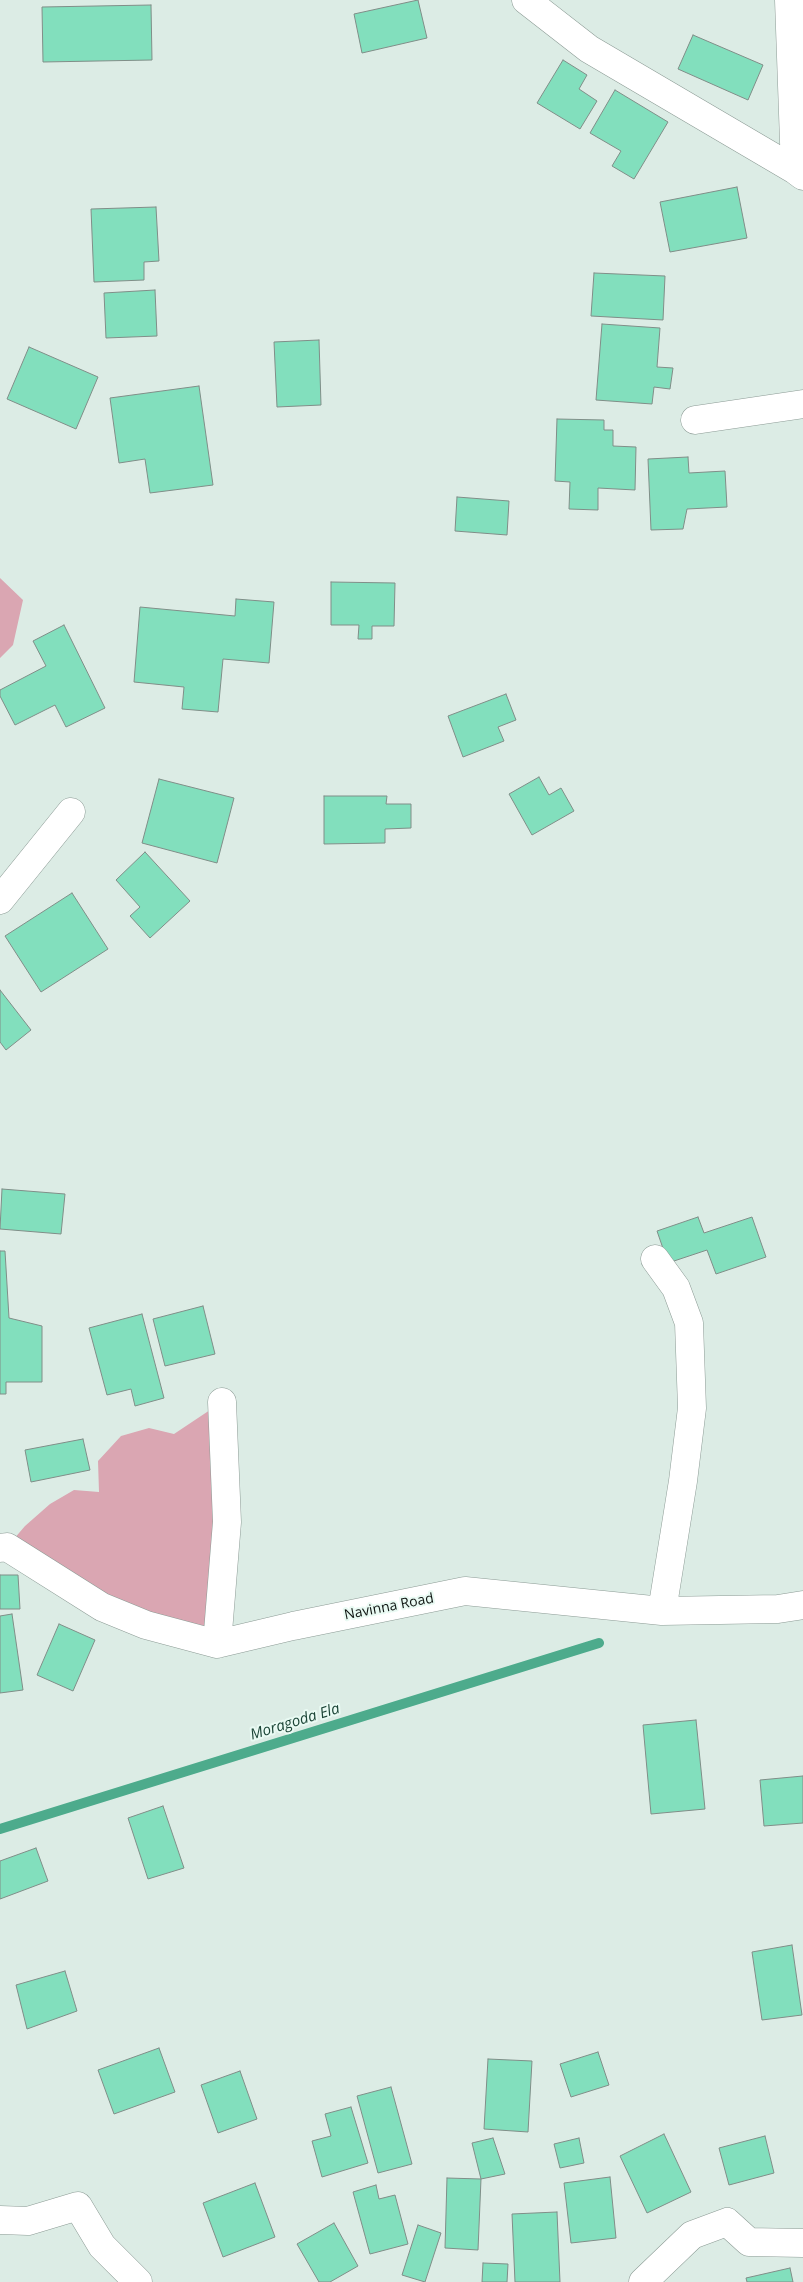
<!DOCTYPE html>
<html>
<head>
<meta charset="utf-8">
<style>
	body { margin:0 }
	canvas { display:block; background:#dcece5 }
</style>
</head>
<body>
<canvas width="803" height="2282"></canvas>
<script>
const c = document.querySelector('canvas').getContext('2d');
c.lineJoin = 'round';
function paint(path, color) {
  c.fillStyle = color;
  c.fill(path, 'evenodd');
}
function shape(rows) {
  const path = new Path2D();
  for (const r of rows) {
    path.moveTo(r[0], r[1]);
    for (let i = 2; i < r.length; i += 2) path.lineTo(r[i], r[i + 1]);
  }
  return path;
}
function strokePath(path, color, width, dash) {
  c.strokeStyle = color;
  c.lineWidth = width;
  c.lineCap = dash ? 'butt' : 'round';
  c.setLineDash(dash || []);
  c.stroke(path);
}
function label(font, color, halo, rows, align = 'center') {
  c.font = font + ' "Open Sans",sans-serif';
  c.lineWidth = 4;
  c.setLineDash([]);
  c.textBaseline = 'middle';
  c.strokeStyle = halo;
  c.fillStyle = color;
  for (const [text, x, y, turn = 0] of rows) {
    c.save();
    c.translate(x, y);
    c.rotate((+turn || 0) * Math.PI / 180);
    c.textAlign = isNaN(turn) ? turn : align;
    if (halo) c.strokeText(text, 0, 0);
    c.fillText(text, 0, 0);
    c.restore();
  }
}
paint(shape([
	[0,578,23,600,13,645,0,658],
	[222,1402,217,1644,146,1625,7,1547,25,1526,50,1504,74,1490,99,1492,98,1461,121,1436,149,1428,174,1434]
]), '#daa6b2');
strokePath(shape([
	[0,1829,599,1643]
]), '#4dab8c', 10);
const building = shape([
	[418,0,427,38,362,53,354,14,418,0],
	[151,5,152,60,43,62,42,7,151,5],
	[693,35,763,65,748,100,678,69,693,35],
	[563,60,587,75,579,89,597,101,580,129,537,103,563,60],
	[615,90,668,122,634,179,612,166,621,151,590,133,615,90],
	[737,187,747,238,670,252,660,202,737,187],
	[156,207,159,261,144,262,144,280,94,282,91,209,156,207],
	[594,273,665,276,663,320,591,316,594,273],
	[155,290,157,336,106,338,104,293,155,290],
	[602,324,660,328,657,367,673,368,670,389,654,387,652,404,596,400,602,324],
	[319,340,321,405,277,407,274,342,319,340],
	[29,347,98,377,76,429,7,399,29,347],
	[199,386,213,485,150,493,145,459,119,463,110,398,199,386],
	[557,419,604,420,604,430,613,430,613,446,636,447,635,490,598,488,598,510,569,509,570,482,555,481,557,419],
	[688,457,689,473,725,471,727,507,687,509,683,529,651,530,648,459,688,457],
	[457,497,509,501,507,535,455,531,457,497],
	[331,582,395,583,394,626,372,626,372,639,358,639,359,625,331,625,331,582],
	[236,599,274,602,269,663,223,659,218,712,182,709,184,687,134,682,140,607,235,616,236,599],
	[64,625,105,708,66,727,55,705,15,725,0,696,0,690,46,666,33,641,64,625],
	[506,694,516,720,498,727,504,741,463,757,448,716,506,694],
	[539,777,549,795,561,788,574,811,532,835,509,794,539,777],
	[159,779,234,798,217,863,142,843,159,779],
	[324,796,387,796,386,804,411,804,411,828,385,829,385,843,324,844,324,796],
	[145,852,190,901,150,938,130,916,140,907,116,880,145,852],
	[72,893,108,949,41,992,5,936,72,893],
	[0,990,31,1030,6,1050,0,1042,0,990],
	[2,1189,65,1194,61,1234,0,1229,2,1189],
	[698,1217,704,1233,752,1217,766,1257,716,1274,707,1250,668,1263,657,1231,698,1217],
	[0,1251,5,1251,9,1318,42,1326,42,1382,6,1382,6,1394,0,1394,0,1251],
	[203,1306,215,1354,165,1366,153,1319,203,1306],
	[142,1314,164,1398,135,1406,131,1389,107,1395,89,1328,142,1314],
	[83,1439,90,1470,31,1482,25,1450,83,1439],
	[0,1575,18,1575,20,1609,0,1609,0,1575],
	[12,1614,23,1690,0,1693,0,1616,12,1614],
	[59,1624,95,1640,73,1691,37,1675,59,1624],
	[696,1720,705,1809,651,1814,643,1725,696,1720],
	[803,1776,803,1823,764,1826,760,1780,803,1776],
	[163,1806,184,1868,148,1879,128,1818,163,1806],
	[36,1848,48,1881,0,1899,0,1861,36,1848],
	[792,1945,802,2015,762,2020,752,1952,792,1945],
	[65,1971,77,2011,27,2029,16,1985,65,1971],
	[159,2048,175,2092,114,2114,98,2070,159,2048],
	[598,2052,609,2085,571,2097,560,2064,598,2052],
	[488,2059,532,2061,528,2132,484,2129,488,2059],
	[240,2071,257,2119,218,2133,201,2085,240,2071],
	[391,2087,412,2164,378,2173,357,2096,391,2087],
	[351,2107,368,2163,322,2177,312,2141,331,2136,325,2114,351,2107],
	[664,2134,691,2192,647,2213,620,2156,664,2134],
	[765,2136,774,2173,729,2185,719,2148,765,2136],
	[493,2138,505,2174,481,2179,472,2143,493,2138],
	[579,2138,584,2163,560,2168,554,2144,579,2138],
	[610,2177,616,2238,571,2243,564,2183,610,2177],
	[447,2178,481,2179,478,2250,445,2248,447,2178],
	[255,2183,275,2237,223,2257,203,2203,255,2183],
	[376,2185,379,2199,395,2195,408,2244,370,2254,353,2192,376,2185],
	[557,2212,560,2282,515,2282,512,2214,557,2212],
	[334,2223,358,2266,330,2282,319,2282,297,2244,334,2223],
	[418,2225,441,2233,425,2282,402,2275,418,2225],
	[483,2263,508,2264,507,2282,482,2282,483,2263],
	[790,2268,793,2282,747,2282,746,2278,790,2268]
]);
paint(building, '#82dfbd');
strokePath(building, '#808e88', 1);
const minor = shape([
	[526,0,589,49,795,170],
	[789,0,795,170,803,176],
	[695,420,803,404],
	[0,900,71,812],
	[655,1259,676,1288,689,1323,692,1408,683,1481,662,1611],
	[0,1548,7,1547,102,1607,146,1625,217,1644,293,1626,465,1591,662,1611,778,1609,803,1605],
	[217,1644,227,1522,222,1402],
	[0,2220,28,2221,78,2206,102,2246,138,2282],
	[643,2282,692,2235,727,2222,749,2242,803,2243]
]);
strokePath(minor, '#8c9b95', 29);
strokePath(minor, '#fff', 28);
label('14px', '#0f1512', '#e9faf3', [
	["Navinna Road",389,1607,-11]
]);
label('italic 15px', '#1b4436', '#e9faf3', [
	["Moragoda Ela",295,1722,-17]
]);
</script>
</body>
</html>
